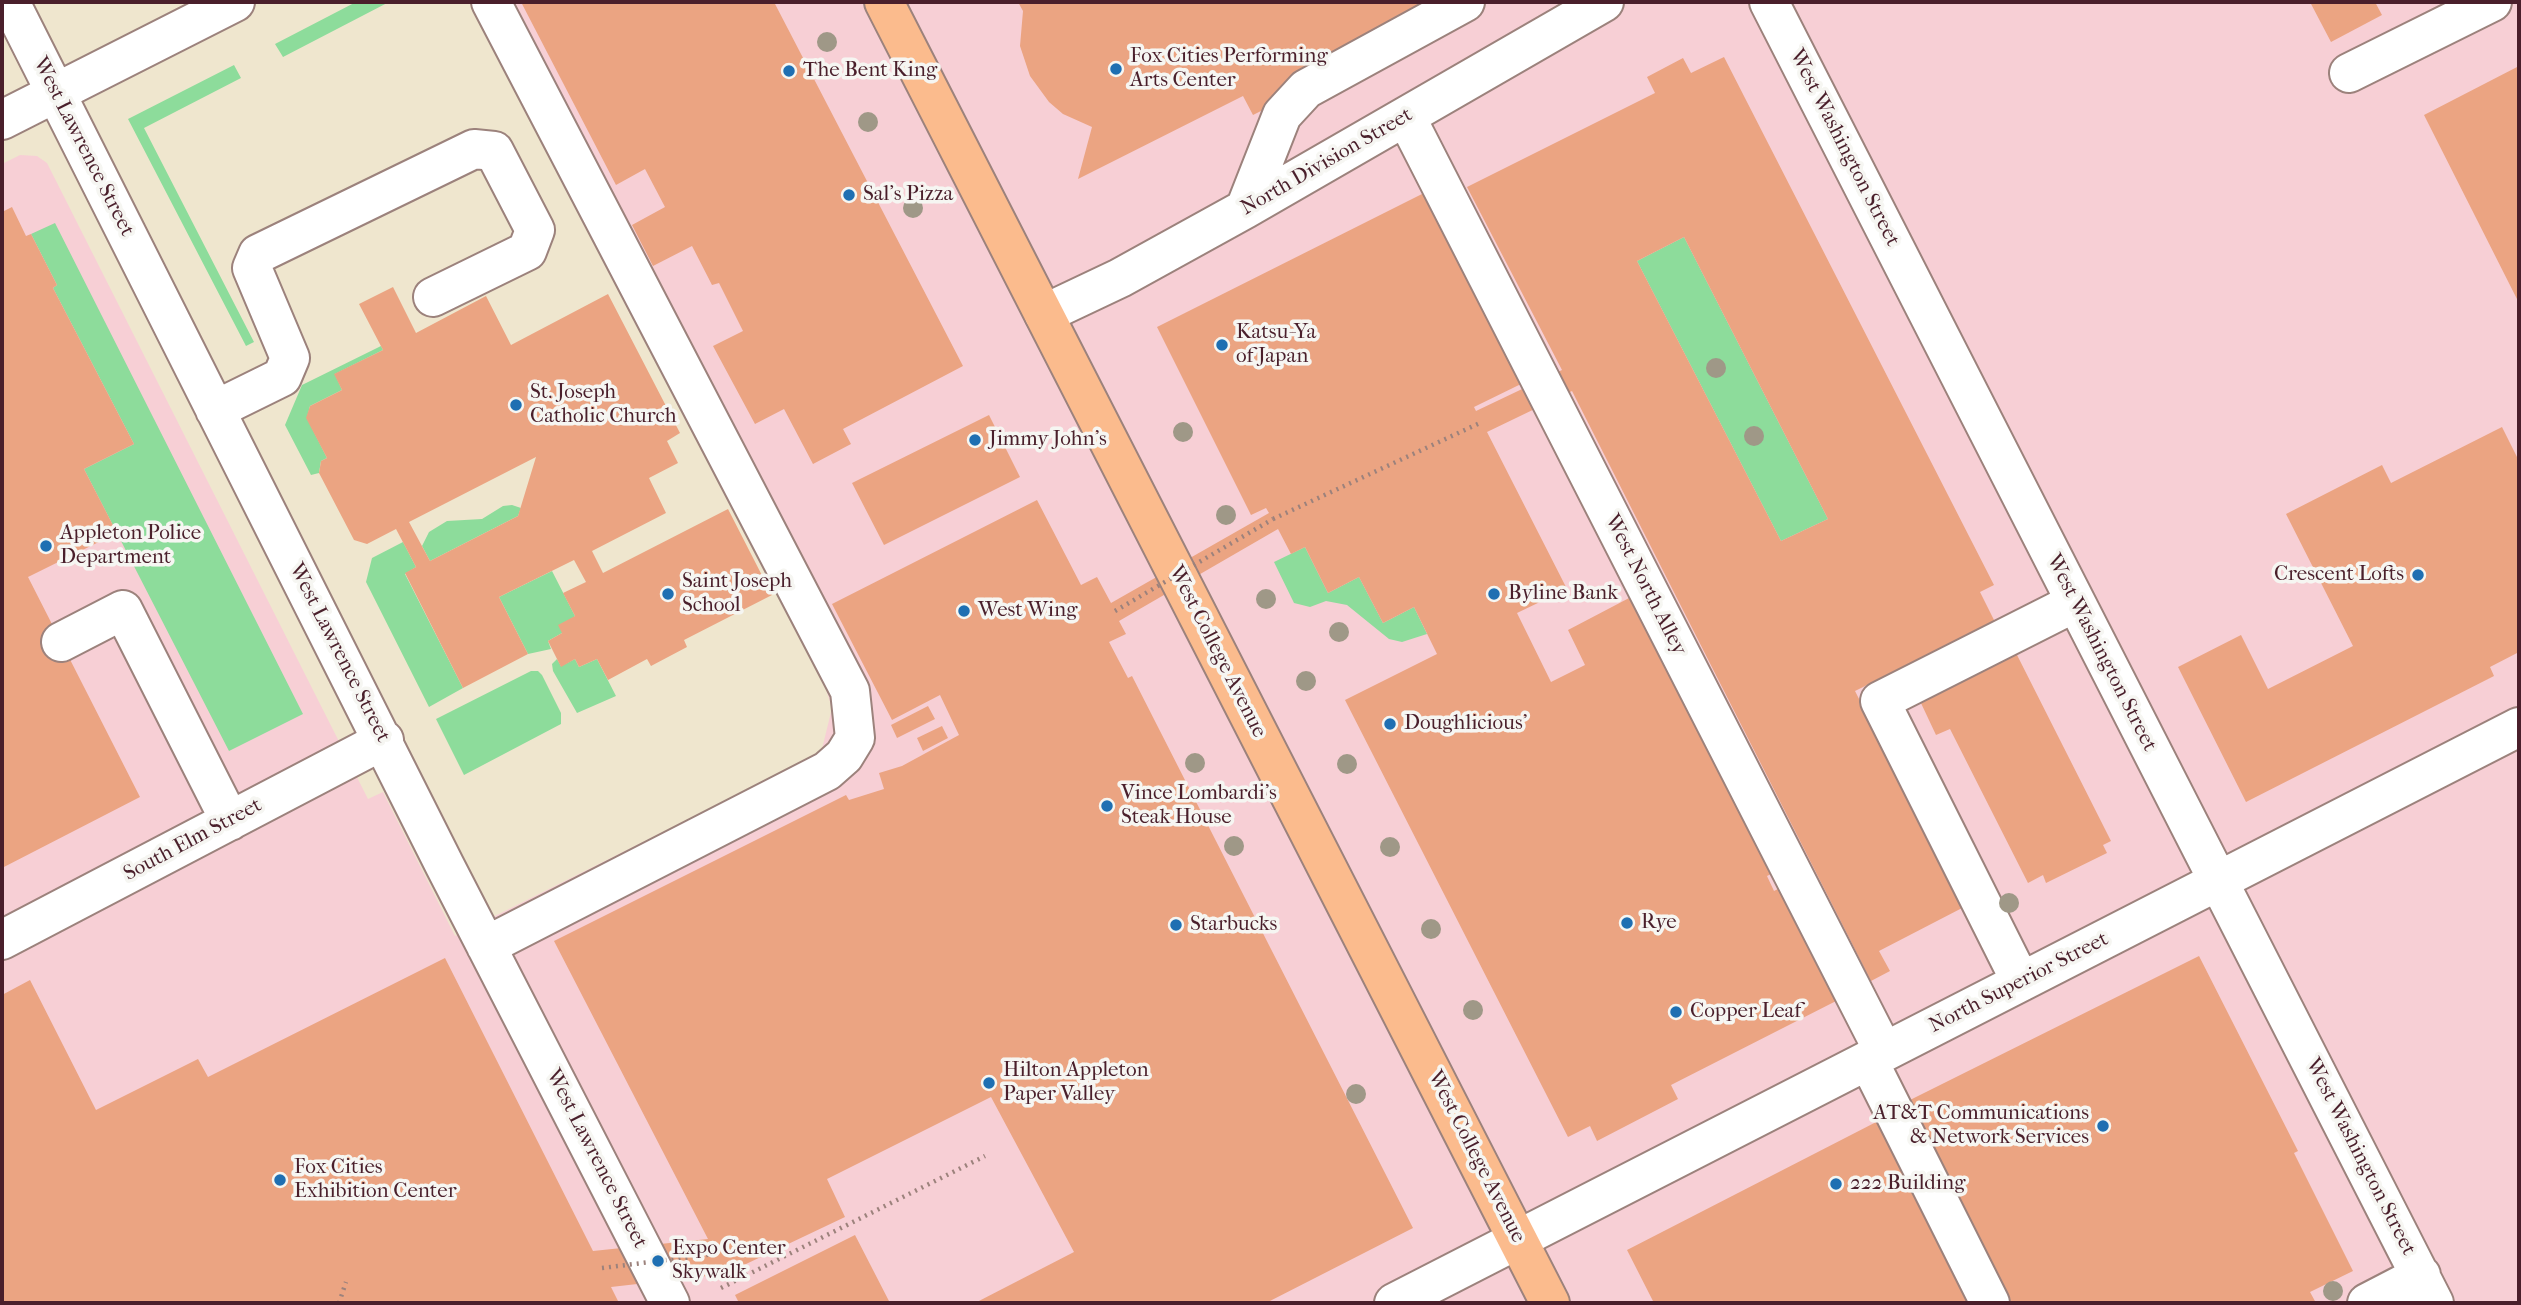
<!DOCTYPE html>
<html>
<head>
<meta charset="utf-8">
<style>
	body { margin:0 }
	#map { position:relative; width:2521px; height:1305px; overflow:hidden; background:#efe6ce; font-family:"IM FELL French Canon",serif }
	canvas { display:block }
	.frame { position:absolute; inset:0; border:4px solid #4a1f2b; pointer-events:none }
</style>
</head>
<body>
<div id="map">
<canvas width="2521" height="1305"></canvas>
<div class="frame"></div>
</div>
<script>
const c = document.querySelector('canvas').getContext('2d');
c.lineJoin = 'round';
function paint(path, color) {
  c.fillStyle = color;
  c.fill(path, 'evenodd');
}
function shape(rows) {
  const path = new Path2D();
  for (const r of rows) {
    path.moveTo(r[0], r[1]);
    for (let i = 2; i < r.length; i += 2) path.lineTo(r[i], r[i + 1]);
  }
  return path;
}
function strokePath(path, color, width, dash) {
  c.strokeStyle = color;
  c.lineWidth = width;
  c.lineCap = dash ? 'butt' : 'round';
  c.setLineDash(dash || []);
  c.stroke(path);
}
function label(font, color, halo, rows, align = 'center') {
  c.font = font + ' "IM FELL French Canon",serif';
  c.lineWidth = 7;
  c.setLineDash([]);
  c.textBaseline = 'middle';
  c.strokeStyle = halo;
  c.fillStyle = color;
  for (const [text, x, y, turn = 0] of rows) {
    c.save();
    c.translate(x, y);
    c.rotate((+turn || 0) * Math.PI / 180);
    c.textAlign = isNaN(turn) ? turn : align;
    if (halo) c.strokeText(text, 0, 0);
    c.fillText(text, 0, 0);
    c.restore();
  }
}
paint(shape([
	[483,2,2519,2,2519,1303,2,1303,2,164,20,155,37,156,47,163,368,799,383,792,455,936,821,753,832,708,822,677]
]), '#f7cfd5');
paint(shape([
	[356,2,389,2,283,57,275,44],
	[234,65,241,78,144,128,254,342,246,346,128,119],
	[55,223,303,714,229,751,84,469,134,444,53,288,57,285,31,234],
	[1684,237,1828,519,1781,541,1637,261],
	[381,346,383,350,335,374,342,390,310,406,307,418,327,458,321,461,319,473,311,475,285,425,302,385],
	[512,505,521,508,518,516,430,561,422,546,429,532,447,521,482,519,503,506],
	[403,542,416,567,405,574,463,688,429,707,366,582,372,558],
	[1305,547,1328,593,1359,577,1383,623,1414,607,1427,634,1402,642,1389,639,1347,605,1326,601,1310,607,1294,603,1274,562],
	[552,571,575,616,562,633,548,641,551,649,528,654,499,597],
	[557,659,561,666,575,659,579,667,597,659,616,696,577,713,553,671,552,664],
	[531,671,538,671,542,675,561,713,561,724,464,775,436,719]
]), '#8ddc9b');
paint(shape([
	[521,2,774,2,963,366,843,429,851,444,813,464,784,409,755,424,713,346,743,331,719,283,712,285,692,246,653,266,632,225,665,207,645,169,616,185],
	[1018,2,1463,2,1466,8,1253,115,1243,96,1078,179,1092,127,1063,114,1049,102,1030,76,1020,46,1023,11],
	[2310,2,2375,2,2382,15,2331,42],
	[1724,57,1994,585,1980,592,1995,622,1855,691,1964,907,1879,951,1890,971,1871,981,1572,391,1487,432,1567,589,1517,613,1551,682,1585,665,1568,630,1631,597,1771,874,1767,876,1774,891,1782,887,1840,999,1671,1085,1678,1099,1597,1141,1590,1126,1568,1137,1345,700,1437,654,1414,607,1383,623,1359,577,1328,593,1305,547,1291,554,1278,529,1119,621,1126,634,1109,642,1128,678,1132,676,1413,1228,1266,1303,975,1303,1074,1252,991,1097,827,1179,845,1217,725,1274,611,1287,619,1303,2,1303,2,995,30,980,96,1110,198,1059,208,1077,445,958,593,1251,708,1239,554,941,846,795,849,800,884,789,879,773,902,766,959,735,940,695,892,720,832,604,1037,500,1081,585,1097,577,1111,603,1269,513,1266,508,1251,515,1157,327,1424,193,1521,384,1474,407,1476,411,1562,370,1467,187,1655,93,1647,77,1683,58,1691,73],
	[1684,237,1828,519,1781,541,1637,261],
	[2519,66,2519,303,2424,115],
	[12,207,26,236,31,234,57,285,53,288,134,444,84,469,117,533,28,577,140,797,2,868,2,212],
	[393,287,416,333,486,296,511,345,608,294,680,433,667,441,678,463,649,478,666,513,592,551,603,573,728,509,772,595,684,640,687,647,651,666,647,659,608,680,597,659,579,667,575,659,561,667,548,641,562,633,558,625,575,616,563,593,586,582,574,560,499,597,528,654,463,688,405,573,416,567,396,529,367,544,354,540,319,473,321,461,327,458,306,418,310,406,342,390,334,374,383,350,359,304],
	[536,457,518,516,430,561,409,522],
	[989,415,1020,477,884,545,852,483],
	[2502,427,2519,461,2519,652,2490,667,2494,676,2246,802,2178,667,2241,635,2268,689,2353,646,2286,514,2382,465,2391,483],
	[2016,653,2111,841,2103,845,2107,853,2046,883,2043,875,2028,883,1950,729,1936,735,1920,701],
	[928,706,935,719,897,738,891,725],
	[942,726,948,738,923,751,917,738],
	[2199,956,2298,1151,2294,1153,2353,1271,2310,1292,2316,1303,2011,1303,1908,1101],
	[1884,1118,1978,1303,1654,1303,1627,1250],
	[855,1235,890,1303,739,1303,735,1295]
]), '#eba482');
const minor = shape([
	[10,2,445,866,670,1303],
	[1769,2,2434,1303],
	[2349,73,2492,2],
	[1406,117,1884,1052],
	[2,120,235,2],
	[1245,209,1282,115,1306,89,1465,2],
	[1044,314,1120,278,1245,209,1604,2],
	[215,410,282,377,290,358,252,268,258,254,474,149,494,151,535,230,527,251,433,297],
	[61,642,123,610,230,821],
	[2,940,384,740],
	[486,946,827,771,844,756,855,738,850,691,491,2],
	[2021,982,1880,701,2074,603],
	[1868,1060,1990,1303],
	[1394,1303,2519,727],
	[2367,1303,2421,1275]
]);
const major = shape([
	[884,2,1550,1303]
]);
strokePath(minor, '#9c827c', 42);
strokePath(major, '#9c827c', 42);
strokePath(shape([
	[1273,519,1482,422],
	[721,1288,985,1156],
	[339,1303,346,1282]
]), '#9c827c', 4.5, [2, 5]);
strokePath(minor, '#fff', 38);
strokePath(major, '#fbbb8d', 38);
strokePath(shape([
	[1115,611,1273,519],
	[602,1268,715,1254]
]), '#9c827c', 4.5, [2, 5]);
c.fillStyle = '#9f9887';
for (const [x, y] of [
	[827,42],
	[868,122],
	[913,208],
	[1716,368],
	[1183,432],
	[1754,436],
	[1226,515],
	[1266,599],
	[1339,632],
	[1306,681],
	[1195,763],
	[1347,764],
	[1234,846],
	[1390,847],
	[2009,903],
	[1431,929],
	[1473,1010],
	[1356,1094],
	[2333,1291]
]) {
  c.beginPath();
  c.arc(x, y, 10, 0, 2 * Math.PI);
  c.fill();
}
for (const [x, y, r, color] of [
	[1116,69,7,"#1f6fb2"],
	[789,71,7,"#1f6fb2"],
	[849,195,7,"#1f6fb2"],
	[1222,345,7,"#1f6fb2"],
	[516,405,7,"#1f6fb2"],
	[975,440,7,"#1f6fb2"],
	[46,546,7,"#1f6fb2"],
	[2418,575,7,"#1f6fb2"],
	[668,594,7,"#1f6fb2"],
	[1494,594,7,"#1f6fb2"],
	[964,611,7,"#1f6fb2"],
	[1390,724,7,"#1f6fb2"],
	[1107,806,7,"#1f6fb2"],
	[1627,923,7,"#1f6fb2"],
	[1176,925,7,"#1f6fb2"],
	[1676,1012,7,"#1f6fb2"],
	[989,1083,7,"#1f6fb2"],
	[2103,1126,7,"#1f6fb2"],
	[280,1180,7,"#1f6fb2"],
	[1836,1184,7,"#1f6fb2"],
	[658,1261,7,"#1f6fb2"]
]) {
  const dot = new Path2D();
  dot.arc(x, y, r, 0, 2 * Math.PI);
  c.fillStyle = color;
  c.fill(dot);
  strokePath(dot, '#f6f6f2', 2.5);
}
label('21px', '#4a1f2b', '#f6f6f2', [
	["Fox Cities Performing",1130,57],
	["Arts Center",1130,81],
	["The Bent King",803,71],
	["Sal's Pizza",863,195],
	["Katsu-Ya",1236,333],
	["of Japan",1236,357],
	["St. Joseph",530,393],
	["Catholic Church",530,417],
	["Jimmy John's",989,440],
	["Appleton Police",60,534],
	["Department",60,558],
	["Crescent Lofts",2404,575,"right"],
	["Saint Joseph",682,582],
	["School",682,606],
	["Byline Bank",1508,594],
	["West Wing",978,611],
	["Doughlicious’",1404,724],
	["Vince Lombardi's",1121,794],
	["Steak House",1121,818],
	["Rye",1641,923],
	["Starbucks",1190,925],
	["Copper Leaf",1690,1012],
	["Hilton Appleton",1003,1071],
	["Paper Valley",1003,1095],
	["AT&T Communications",2089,1114,"right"],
	["& Network Services",2089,1138,"right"],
	["Fox Cities",294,1168],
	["Exhibition Center",294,1192],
	["222 Building",1850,1184],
	["Expo Center",672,1249],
	["Skywalk",672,1273]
], 'left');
label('21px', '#4a1f2b', '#f6f6f2', [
	["West Lawrence Street",83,147,63],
	["West Washington Street",1844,148,63],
	["North Division Street",1327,162,-30],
	["West North Alley",1645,585,63],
	["West College Avenue",1217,652,63],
	["West Lawrence Street",339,653,63],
	["West Washington Street",2101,653,63],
	["South Elm Street",193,840,-28],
	["North Superior Street",2019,983,-27],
	["West College Avenue",1476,1157,63],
	["West Washington Street",2360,1157,63],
	["West Lawrence Street",596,1159,63]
]);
</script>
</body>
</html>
